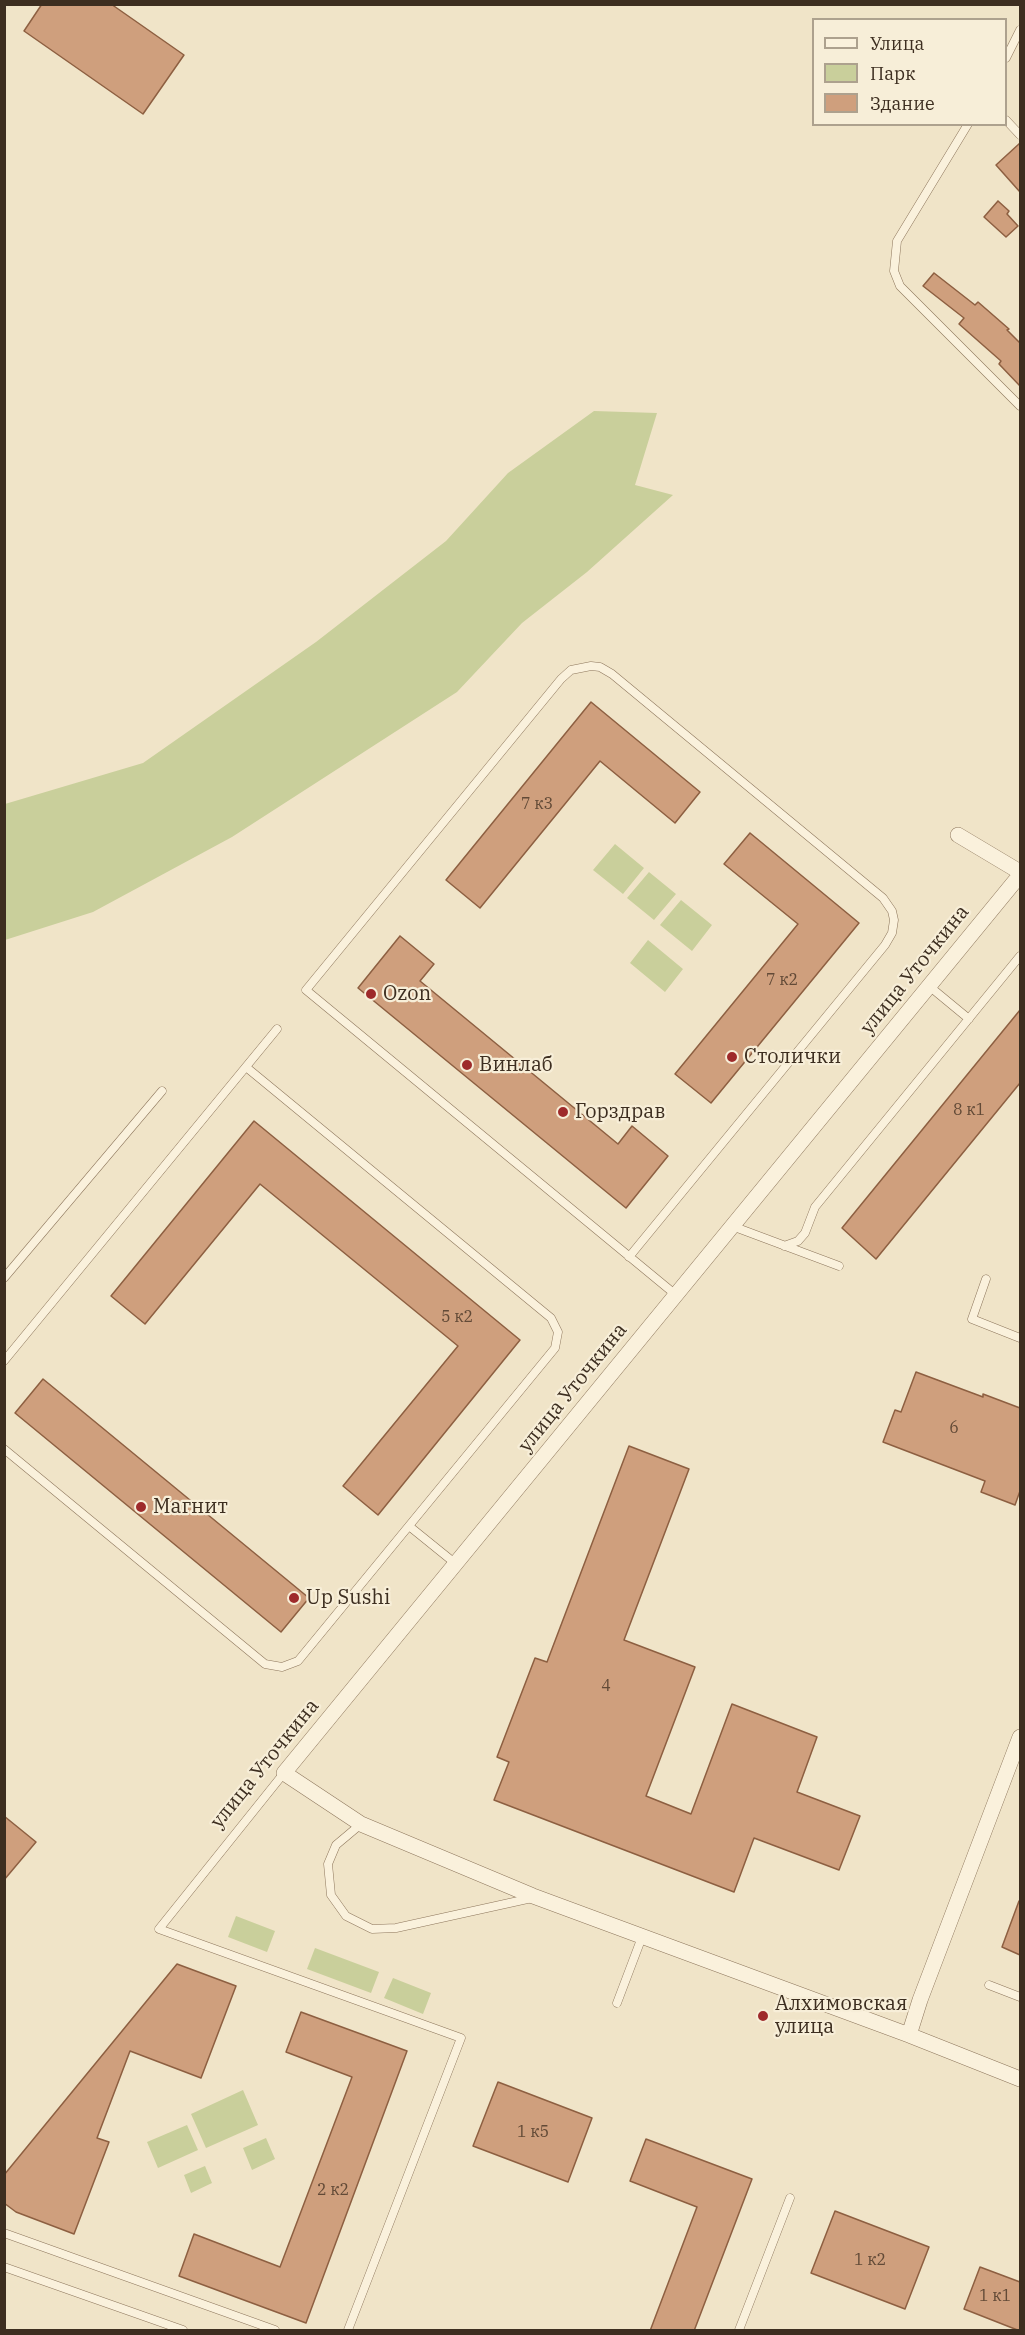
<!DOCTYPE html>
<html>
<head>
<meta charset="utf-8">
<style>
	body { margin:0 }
	#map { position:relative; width:1025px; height:2335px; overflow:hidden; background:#f0e4c8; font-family:"IBM Plex Serif",serif }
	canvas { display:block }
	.frame { position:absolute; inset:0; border:6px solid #3d2e20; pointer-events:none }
	.legend { position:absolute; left:812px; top:18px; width:195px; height:108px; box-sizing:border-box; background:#f7eed8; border:2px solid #ada18e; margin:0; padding:8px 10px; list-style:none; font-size:18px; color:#3d2e20 }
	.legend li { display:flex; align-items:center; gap:12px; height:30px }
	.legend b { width:30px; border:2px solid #ada18e }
</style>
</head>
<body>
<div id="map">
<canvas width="1025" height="2335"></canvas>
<div class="frame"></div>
<ul class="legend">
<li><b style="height:8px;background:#faf1dc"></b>Улица</li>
<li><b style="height:16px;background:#c9cf9b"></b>Парк</li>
<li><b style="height:16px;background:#cf9f7d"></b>Здание</li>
</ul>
</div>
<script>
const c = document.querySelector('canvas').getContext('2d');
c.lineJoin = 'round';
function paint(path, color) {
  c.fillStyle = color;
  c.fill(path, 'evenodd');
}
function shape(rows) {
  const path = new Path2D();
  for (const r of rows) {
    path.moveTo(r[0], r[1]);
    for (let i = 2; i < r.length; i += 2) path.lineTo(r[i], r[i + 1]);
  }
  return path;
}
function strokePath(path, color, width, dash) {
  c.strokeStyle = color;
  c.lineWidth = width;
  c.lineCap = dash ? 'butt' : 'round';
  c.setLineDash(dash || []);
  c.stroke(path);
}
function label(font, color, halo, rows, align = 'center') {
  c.font = font + ' "IBM Plex Serif",serif';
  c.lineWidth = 4.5;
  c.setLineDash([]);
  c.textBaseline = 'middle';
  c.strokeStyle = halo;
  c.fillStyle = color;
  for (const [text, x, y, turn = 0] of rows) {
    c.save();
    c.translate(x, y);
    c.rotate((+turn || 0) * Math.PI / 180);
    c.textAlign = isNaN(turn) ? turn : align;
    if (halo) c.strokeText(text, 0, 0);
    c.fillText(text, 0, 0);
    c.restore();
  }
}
paint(shape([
	[594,411,657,413,635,485,673,495,587,572,522,623,457,692,232,837,93,912,5,940,5,804,143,763,316,642,446,541,508,473],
	[615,844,644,868,623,894,593,870],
	[649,872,676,894,654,920,627,898],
	[681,900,712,925,692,951,660,925],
	[648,940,683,969,665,992,630,963],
	[236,1916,275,1931,267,1952,228,1937],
	[315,1948,379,1972,371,1993,307,1969],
	[393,1978,431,1993,423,2014,384,1998],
	[243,2090,258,2125,206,2148,191,2114],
	[187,2125,198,2150,158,2168,147,2142],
	[266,2138,275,2159,252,2170,243,2148],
	[205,2166,212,2183,191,2193,184,2175]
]), '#c9cf9b');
const building = shape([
	[42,4,111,4,184,55,143,114,24,31,42,4],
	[1020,143,1020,192,996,165,1020,143],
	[998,201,1009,211,1007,214,1018,226,1006,237,984,217,998,201],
	[934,273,975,305,978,302,1009,329,1007,330,1020,343,1020,386,999,364,1001,361,959,324,964,318,923,286,934,273],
	[591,702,700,792,675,823,600,761,480,908,446,880,591,702],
	[750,833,859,923,711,1103,675,1074,798,924,724,864,750,833],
	[400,936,434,964,420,981,618,1144,632,1126,668,1156,626,1208,358,988,400,936],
	[1020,1010,1020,1083,876,1259,842,1228,1020,1010],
	[254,1121,520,1340,378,1515,343,1486,458,1346,260,1184,145,1324,111,1296,254,1121],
	[916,1372,983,1397,983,1394,1020,1408,1020,1491,1015,1505,981,1492,985,1481,883,1442,895,1410,901,1412,916,1372],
	[43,1379,309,1598,281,1632,15,1413,43,1379],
	[629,1446,689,1469,624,1640,695,1667,646,1796,691,1814,732,1704,817,1737,797,1792,860,1816,839,1870,754,1838,734,1892,494,1800,509,1762,497,1757,535,1658,547,1662,629,1446],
	[4,1816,36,1842,4,1880,4,1816],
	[1019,1901,1020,1902,1020,1955,1002,1947,1019,1901],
	[177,1964,236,1986,201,2078,130,2051,97,2138,109,2142,74,2234,16,2212,4,2203,4,2175,177,1964],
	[301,2012,407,2051,306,2323,179,2276,194,2234,280,2267,352,2077,286,2052,301,2012],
	[498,2082,592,2118,568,2182,473,2146,498,2082],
	[646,2139,752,2179,694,2331,650,2331,697,2207,630,2181,646,2139],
	[835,2211,929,2247,905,2309,811,2273,835,2211],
	[980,2267,1020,2282,1020,2331,964,2309,980,2267]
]);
paint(building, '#cf9f7d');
strokePath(building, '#8d5f41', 1.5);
const service = shape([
	[1006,58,1020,30],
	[1006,120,1020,135],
	[968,124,897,241,894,271,900,286,1020,406],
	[929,986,969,1019],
	[732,1226,839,1266],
	[784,1246,798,1241,805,1233,815,1207,1020,956],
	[629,1257,885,945,892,933,894,920,892,911,883,898,612,674,600,667,591,666,571,670,561,679,306,990,676,1295],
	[4,1278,162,1091],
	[986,1279,972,1319,1020,1338],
	[4,1361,277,1029],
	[4,1449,265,1664,282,1667,298,1661,555,1348,558,1332,551,1318,246,1067],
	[409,1526,456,1564],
	[284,1773,159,1929,461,2038,348,2330],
	[361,1824,336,1845,328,1864,331,1895,346,1916,372,1929,396,1928,532,1898],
	[989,1985,1020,1997],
	[617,2003,642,1937],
	[4,2233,275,2330],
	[4,2267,183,2330],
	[739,2330,790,2198]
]);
const minor = shape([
	[958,835,1020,872],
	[1020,875,284,1773,361,1824,533,1896,909,2035,1020,2079],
	[909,2035,920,2000,1020,1737]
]);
strokePath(service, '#8d765c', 9);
strokePath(minor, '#8d765c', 16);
strokePath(service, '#faf1dc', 8);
strokePath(minor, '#faf1dc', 15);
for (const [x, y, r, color] of [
	[371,994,6,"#9e2a2b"],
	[732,1057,6,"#9e2a2b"],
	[467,1065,6,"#9e2a2b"],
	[563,1112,6,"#9e2a2b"],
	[141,1507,6,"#9e2a2b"],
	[294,1598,6,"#9e2a2b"],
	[763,2016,6,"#9e2a2b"]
]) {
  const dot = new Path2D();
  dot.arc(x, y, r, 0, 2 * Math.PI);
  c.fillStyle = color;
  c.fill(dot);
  strokePath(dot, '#f7eed8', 2);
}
label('16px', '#624a37', null, [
	["7 к3",537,804],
	["7 к2",782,980],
	["8 к1",969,1110],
	["5 к2",457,1317],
	["6",954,1428],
	["4",606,1686],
	["1 к5",533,2132],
	["2 к2",333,2190],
	["1 к2",870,2260],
	["1 к1",995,2296]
]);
label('20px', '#3d2e20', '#f7eed8', [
	["улица Уточкина",915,970,-51],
	["улица Уточкина",573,1388,-51],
	["улица Уточкина",265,1764,-51]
]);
label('20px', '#3d2e20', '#f7eed8', [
	["Ozon",383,994],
	["Столички",744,1057],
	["Винлаб",479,1065],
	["Горздрав",575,1112],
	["Магнит",153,1507],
	["Up Sushi",306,1598],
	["Алхимовская",775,2004],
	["улица",775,2027]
], 'left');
</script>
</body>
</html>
